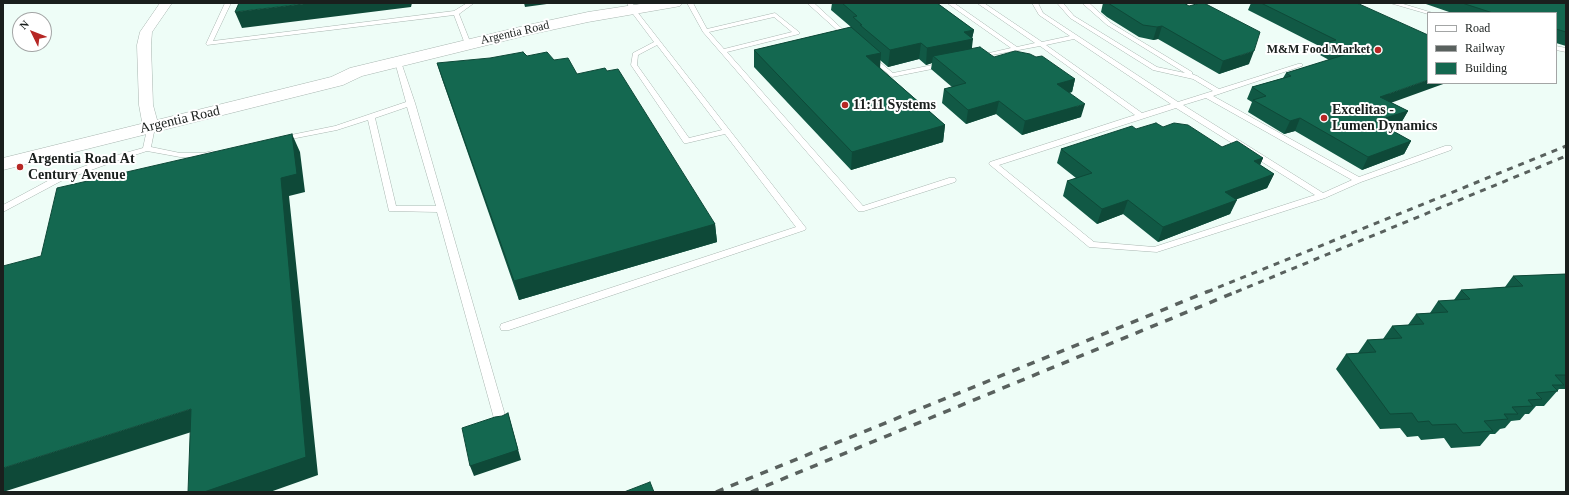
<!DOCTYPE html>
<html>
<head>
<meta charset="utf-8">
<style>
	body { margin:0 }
	#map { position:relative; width:1569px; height:495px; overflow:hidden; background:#eefdf7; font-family:Georgia,serif }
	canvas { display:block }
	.frame { position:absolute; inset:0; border:4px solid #1a1f1d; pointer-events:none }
	.legend { position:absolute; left:1427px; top:12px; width:130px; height:72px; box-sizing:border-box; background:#fff; border:1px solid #a3a5a5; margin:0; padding:5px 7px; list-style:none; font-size:12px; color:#1a1f1d }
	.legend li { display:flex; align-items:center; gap:8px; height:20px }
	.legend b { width:20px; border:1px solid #a3a5a5 }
	.north { position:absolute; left:12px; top:12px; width:40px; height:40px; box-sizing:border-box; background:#fff; border:1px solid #a3a5a5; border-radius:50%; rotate:313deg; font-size:11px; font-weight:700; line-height:16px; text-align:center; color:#1a1f1d }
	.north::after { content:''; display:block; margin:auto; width:14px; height:18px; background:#b62725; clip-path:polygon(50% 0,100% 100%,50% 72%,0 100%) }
</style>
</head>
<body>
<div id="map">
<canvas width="1569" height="495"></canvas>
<div class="frame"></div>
<ul class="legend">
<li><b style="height:5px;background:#fff"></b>Road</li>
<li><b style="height:5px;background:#59615e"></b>Railway</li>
<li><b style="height:11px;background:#146850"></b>Building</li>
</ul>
<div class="north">N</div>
</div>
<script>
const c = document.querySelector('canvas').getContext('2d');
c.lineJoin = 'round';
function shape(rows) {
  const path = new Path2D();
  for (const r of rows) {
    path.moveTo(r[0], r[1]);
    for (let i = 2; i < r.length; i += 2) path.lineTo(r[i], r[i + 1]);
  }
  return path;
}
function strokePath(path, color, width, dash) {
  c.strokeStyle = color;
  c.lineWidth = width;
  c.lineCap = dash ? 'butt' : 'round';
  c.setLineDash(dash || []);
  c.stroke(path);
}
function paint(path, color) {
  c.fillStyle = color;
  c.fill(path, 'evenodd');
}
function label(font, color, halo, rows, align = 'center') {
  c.font = font + ' Georgia,serif';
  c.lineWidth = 4;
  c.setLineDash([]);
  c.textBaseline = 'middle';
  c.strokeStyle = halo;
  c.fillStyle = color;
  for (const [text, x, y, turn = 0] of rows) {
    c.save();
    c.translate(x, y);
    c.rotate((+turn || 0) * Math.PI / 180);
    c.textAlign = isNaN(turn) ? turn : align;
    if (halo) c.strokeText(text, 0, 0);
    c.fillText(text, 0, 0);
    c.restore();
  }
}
const lane = shape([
	[225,3,231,3,213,41,454,11,467,3,474,3,459,14,471,44,468,46,465,44,454,15,207,45,206,44,225,3],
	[627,3,633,3,635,9,806,228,805,230,509,330,501,330,500,327,501,324,796,227,725,134,687,143,684,143,631,65,633,53,654,42,630,10,627,3],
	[657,45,722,130,689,138,637,65,638,55,657,45],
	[687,3,693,3,707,29,775,13,799,32,799,34,727,52,863,206,949,178,955,178,956,180,955,182,864,211,858,211,703,32,687,3],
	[774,17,792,32,724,49,709,32,774,17],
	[807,3,814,3,851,37,851,39,847,39,807,3],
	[947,3,954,3,1017,47,1035,43,977,3,984,3,1042,42,1070,36,1039,15,1032,3,1038,3,1043,13,1178,102,1213,91,1193,79,1153,70,1070,18,1057,3,1063,3,1074,16,1157,67,1185,73,1107,25,1082,3,1089,3,1111,23,1192,72,1192,74,1197,76,1219,89,1298,64,1302,64,1302,66,1213,96,1359,177,1445,146,1451,146,1452,148,1451,150,1361,182,1325,198,1157,252,1089,247,989,164,990,162,1135,115,1040,46,976,58,976,56,1011,48,947,3],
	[1074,39,1171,104,1142,113,1046,45,1074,39],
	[1206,98,1352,180,1323,193,1183,105,1206,98],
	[1176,108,1315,195,1154,247,1094,242,999,165,1176,108],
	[1390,3,1400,3,1433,13,1428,13,1428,14,1390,3],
	[1556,46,1566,48,1566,52,1556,50,1556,46],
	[871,55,893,73,942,63,945,65,942,67,892,77,869,58,869,56,871,55],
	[398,60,401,62,415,103,507,422,505,425,501,426,497,425,495,422,437,212,389,211,368,120,337,130,281,141,277,139,281,137,335,126,406,102,395,62,398,60],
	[407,107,436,206,396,206,375,118,407,107],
	[148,125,154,125,155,127,151,147,180,153,204,153,212,151,216,153,215,155,204,157,180,157,147,151,113,162,61,181,3,212,3,205,55,177,107,158,143,148,148,125]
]);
const street = shape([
	[160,3,172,3,152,32,151,45,153,105,159,127,156,130,151,132,146,130,143,127,139,105,137,45,140,32,160,3]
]);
const secondary = shape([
	[647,3,682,3,680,6,675,7,588,22,528,35,362,76,343,85,3,170,3,158,331,77,350,68,528,25,588,12,647,3]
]);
strokePath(lane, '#a8b6b0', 1);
strokePath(street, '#a8b6b0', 1);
strokePath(secondary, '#a8b6b0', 1);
paint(lane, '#fff');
paint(street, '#fff');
paint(secondary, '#fff');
strokePath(shape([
	[1207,292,1566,146],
	[1236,292,1566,156]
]), '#59615e', 3, [6, 6]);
strokePath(shape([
	[716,492,1209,291],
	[751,492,1238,291]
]), '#59615e', 3.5, [8, 8]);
paint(shape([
	[832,3,937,3,974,30,972,38,972,49,994,57,1036,57,1075,79,1072,92,1069,93,1081,117,1022,135,996,114,966,124,942,103,944,89,952,87,931,69,932,63,926,65,919,59,888,67,880,60,880,68,945,125,943,142,851,170,754,67,754,50,851,27,831,10],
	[1103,3,1184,3,1249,64,1219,74,1158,39,1153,40,1139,37,1107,17,1101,12],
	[1251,3,1357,3,1392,103,1408,111,1401,123,1387,128,1411,141,1404,154,1362,170,1295,131,1284,134,1248,112,1252,102,1247,99,1252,87,1283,78,1286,73,1329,60,1320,55,1323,48,1248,10],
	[1423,3,1566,3,1566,46,1556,43,1556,13,1452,13],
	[554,60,577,74,715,224,717,242,519,300,442,79,437,63],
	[1136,129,1222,147,1263,158,1260,165,1274,174,1267,188,1236,199,1230,214,1158,242,1123,214,1097,224,1063,196,1067,181,1076,178,1057,163,1061,149],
	[1566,274,1566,388,1565,389,1559,389,1544,406,1536,406,1529,414,1525,414,1520,420,1511,421,1505,428,1500,429,1495,434,1490,434,1480,446,1451,448,1444,438,1421,440,1418,436,1407,437,1400,428,1380,429,1336,369,1346,354,1358,353,1367,340,1383,339,1392,326,1408,325,1416,314,1430,313,1438,301,1454,300,1461,290,1505,287,1513,276]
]), '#115945');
paint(shape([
	[312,3,412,3,411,7,242,28,235,12],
	[524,3,554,3,525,7],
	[1162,26,1158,39,1153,40,1157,27],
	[974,30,972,39,973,39,971,55,933,56,932,63,926,65,927,48,964,32],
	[921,43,919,59,888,67,890,50],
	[1254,51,1249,64,1219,74,1223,61],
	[881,53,880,69,866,56],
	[1075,79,1072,92,1054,97,1057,84],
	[1428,80,1428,83,1446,83,1374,109,1380,97],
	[999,101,996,114,966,124,968,110],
	[1085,104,1081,117,1022,135,1025,121],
	[1408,111,1401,123,1369,134,1375,121],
	[1300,118,1295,131,1284,134,1290,121],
	[945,125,943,142,851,170,852,152],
	[292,134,300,152,305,192,289,196,318,475,270,492,204,492,281,178],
	[1411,141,1404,154,1362,170,1368,157],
	[1263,158,1257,172,1254,161],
	[1274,174,1267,188,1219,206,1225,192],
	[1128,200,1123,214,1097,224,1102,209],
	[1237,200,1230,214,1158,242,1163,227],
	[715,224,717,242,519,300,514,281],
	[191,409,204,428,3,492,3,468],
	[508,413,521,460,474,476,470,466]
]), '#0e4938');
const building = shape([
	[239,3,312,3,235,12,239,3],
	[842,3,937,3,974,30,964,32,973,39,927,48,921,43,890,50,860,25,862,25,853,17,857,16,842,3],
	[1108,3,1184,3,1189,6,1200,3,1204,3,1260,32,1254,51,1223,61,1162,26,1157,27,1143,25,1108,3],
	[1261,3,1357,3,1428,35,1428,80,1380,97,1408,111,1375,121,1411,141,1368,157,1300,118,1290,121,1253,100,1266,96,1252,87,1291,76,1286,73,1347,54,1325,43,1336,40,1261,3],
	[1462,3,1566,3,1566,32,1556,29,1556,13,1493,13,1462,3],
	[851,27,881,53,866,56,945,125,852,152,754,50,851,27],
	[980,47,994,57,1015,51,1030,54,1036,57,1042,56,1075,79,1057,84,1085,104,1025,121,999,101,968,110,944,89,966,83,933,56,980,47],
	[523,52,527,56,547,52,554,60,568,58,577,74,605,68,607,71,618,69,715,224,514,281,437,63,490,58,523,52],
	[1156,123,1163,127,1174,123,1188,125,1222,147,1237,141,1263,158,1254,161,1274,174,1225,192,1237,200,1163,227,1128,200,1102,209,1067,181,1092,173,1061,149,1132,126,1136,129,1156,123],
	[292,134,297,174,281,178,306,457,204,492,188,492,191,409,3,468,3,266,41,256,57,188,292,134],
	[1566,274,1566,375,1555,375,1564,385,1552,385,1558,391,1536,393,1542,399,1528,400,1533,406,1512,407,1518,414,1504,414,1508,419,1484,421,1493,431,1463,433,1456,424,1432,425,1429,421,1418,422,1412,413,1390,414,1346,354,1376,352,1367,340,1402,338,1392,326,1424,324,1416,314,1448,312,1438,301,1470,299,1461,290,1523,286,1513,276,1566,274],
	[508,413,518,450,470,466,462,428,495,417,502,416,508,413],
	[650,482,654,492,624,492,650,482]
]);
paint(building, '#146850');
strokePath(building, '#0e4938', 1);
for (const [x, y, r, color] of [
	[1378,50,4,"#b62725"],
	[845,105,4,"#b62725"],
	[1324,118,4,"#b62725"],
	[20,167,4,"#b62725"]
]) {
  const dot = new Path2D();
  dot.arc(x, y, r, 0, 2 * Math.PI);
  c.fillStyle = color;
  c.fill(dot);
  strokePath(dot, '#fff', 1.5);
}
label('12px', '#1a1f1d', '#fff', [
	["Argentia Road",515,33,-13]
]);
label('bold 12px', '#1a1f1d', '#fff', [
	["M&M Food Market",1370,50]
], 'right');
label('bold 14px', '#1a1f1d', '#fff', [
	["11:11 Systems",853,105],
	["Excelitas -",1332,110],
	["Lumen Dynamics",1332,126],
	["Argentia Road At",28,159],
	["Century Avenue",28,175]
], 'left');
label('14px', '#1a1f1d', '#fff', [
	["Argentia Road",180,120,-13]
]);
</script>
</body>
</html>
